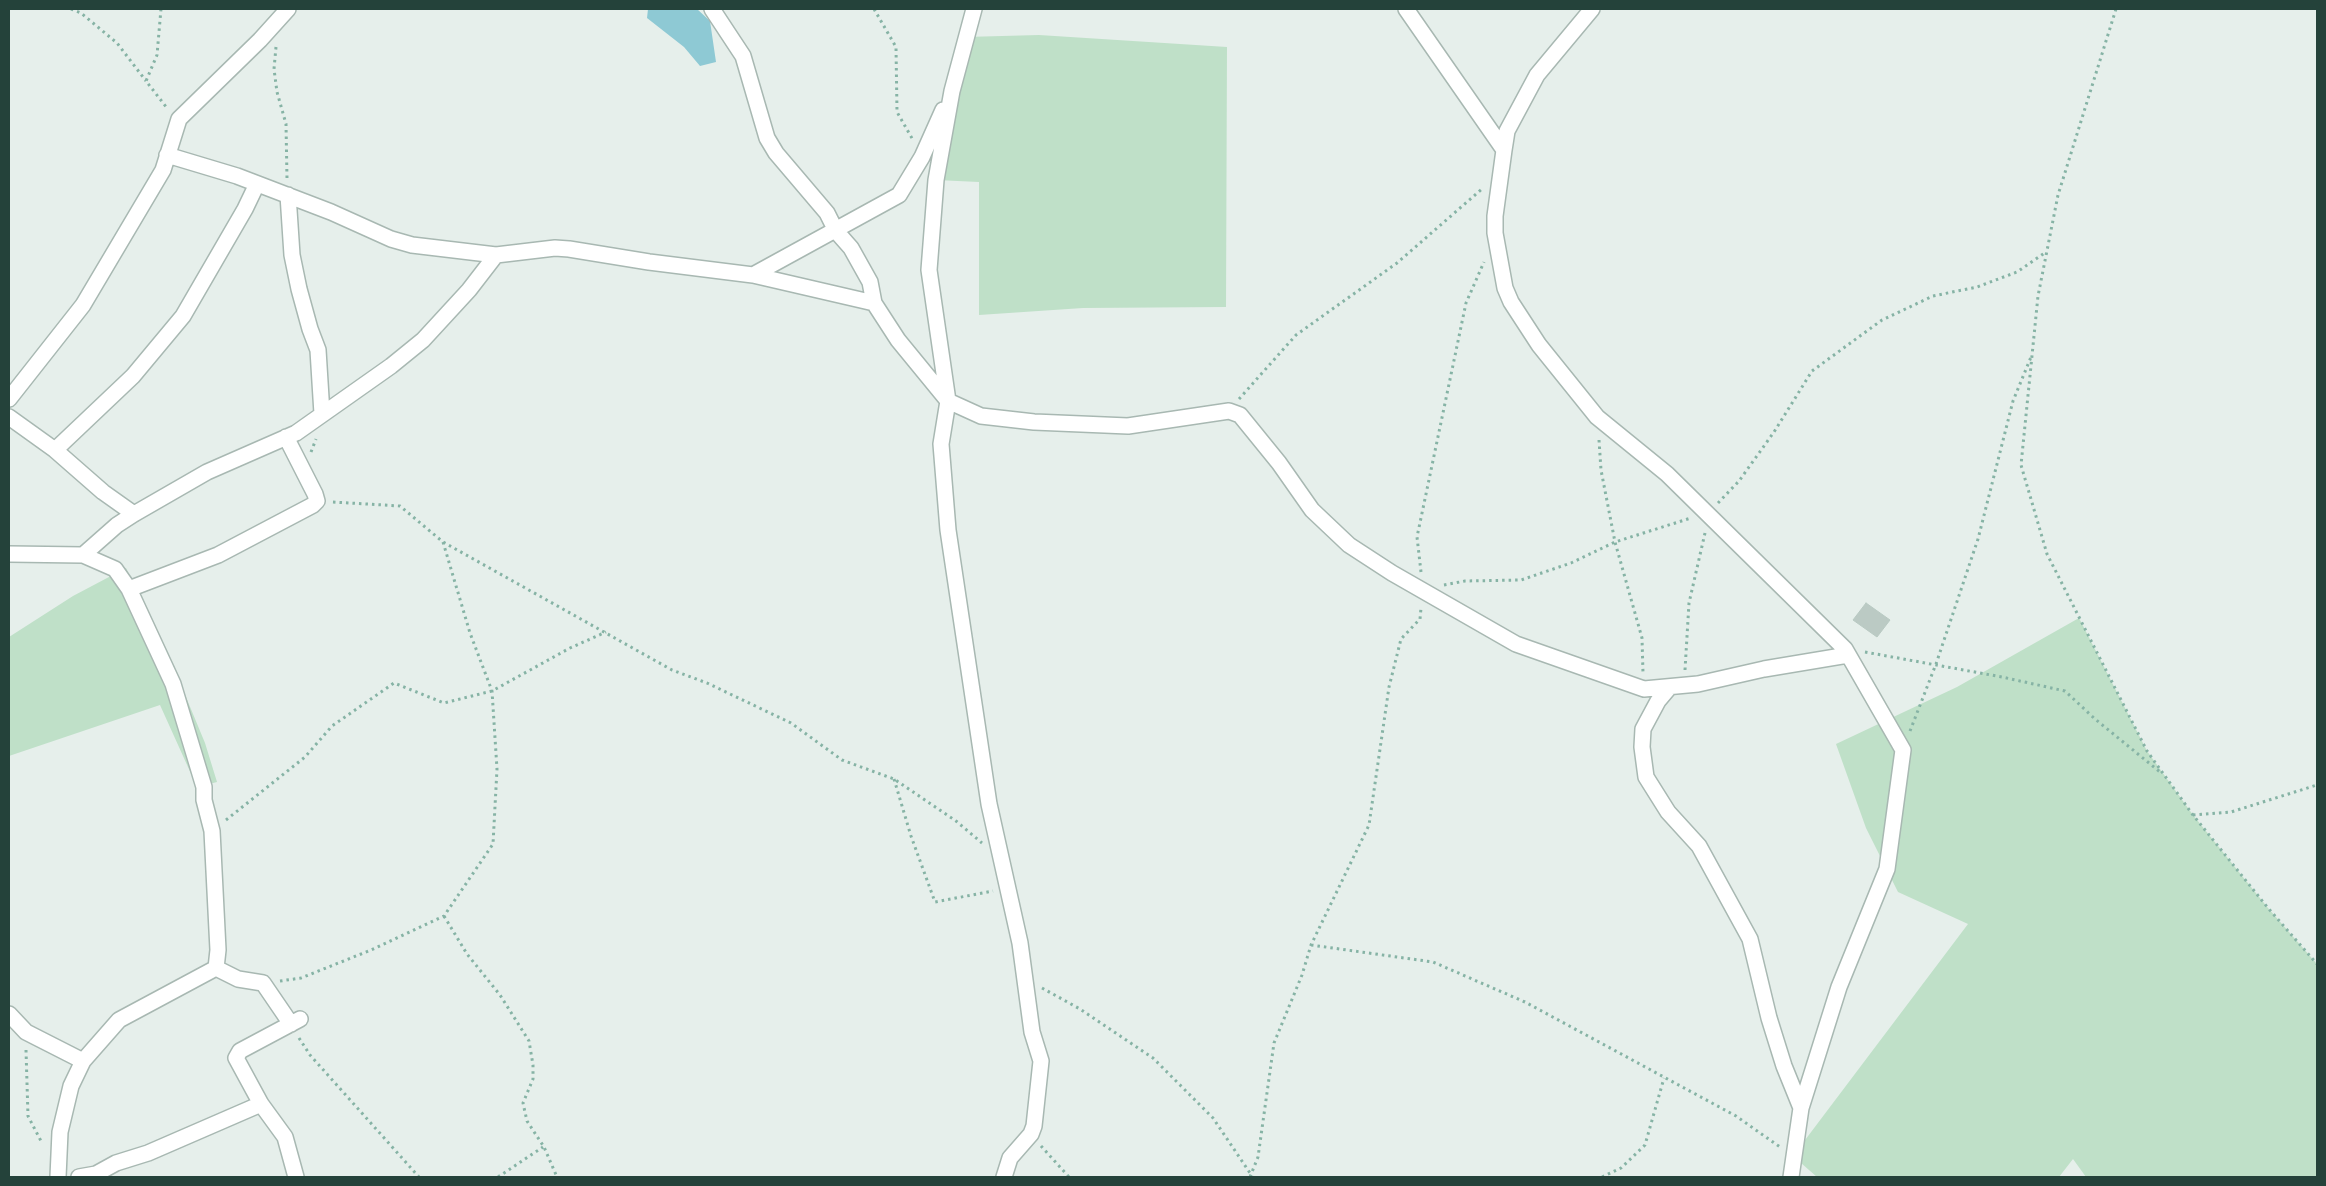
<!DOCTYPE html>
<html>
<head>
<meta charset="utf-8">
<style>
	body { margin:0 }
	#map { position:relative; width:2326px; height:1186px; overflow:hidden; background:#e6efeb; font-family:"Space Grotesk",sans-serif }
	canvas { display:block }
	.frame { position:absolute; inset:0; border:10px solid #24423a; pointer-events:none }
</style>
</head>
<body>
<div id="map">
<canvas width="2326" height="1186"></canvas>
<div class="frame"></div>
</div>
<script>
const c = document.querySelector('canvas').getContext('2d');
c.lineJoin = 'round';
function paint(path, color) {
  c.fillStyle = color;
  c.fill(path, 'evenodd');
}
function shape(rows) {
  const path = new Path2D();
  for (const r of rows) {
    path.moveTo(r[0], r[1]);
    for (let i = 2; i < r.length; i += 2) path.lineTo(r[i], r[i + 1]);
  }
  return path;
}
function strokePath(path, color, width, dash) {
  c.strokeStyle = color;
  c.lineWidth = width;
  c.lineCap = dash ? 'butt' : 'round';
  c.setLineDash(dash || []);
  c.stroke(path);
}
paint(shape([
	[1039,35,1227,47,1226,307,1083,308,979,315,979,182,936,180,965,37],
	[126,568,181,685,205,743,217,782,197,787,160,705,9,756,9,637,73,596],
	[2079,618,2147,751,2193,815,2268,908,2317,964,2317,1177,2086,1177,2073,1159,2059,1177,1817,1177,1793,1156,1968,924,1898,892,1866,828,1836,744,1957,687]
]), '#bfe0c8');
paint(shape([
	[648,9,697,9,710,21,716,62,700,66,684,47,647,18]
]), '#8ec9d4');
const building = shape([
	[1866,603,1890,620,1877,637,1853,620,1866,603]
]);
paint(building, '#bbcac4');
strokePath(building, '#b8c9c2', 1);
const minor = shape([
	[712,9,743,56,767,138,776,153,827,213,836,231,851,248,870,282,874,303],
	[974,9,952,91,936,180,929,270,948,401,941,444,948,530,989,804,1020,943,1032,1032,1041,1061,1034,1126,1031,1134,1010,1158,1004,1177],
	[1406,9,1504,150,1495,216,1495,233,1505,288,1511,302,1539,345,1597,417,1667,474,1845,649,1903,750,1887,869,1839,987,1801,1108,1791,1177],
	[1504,150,1507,131,1537,75,1592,9],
	[167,155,237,176,331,212,391,239,412,245,496,255,555,248,569,249,649,262,753,275,874,303,898,340,948,401,981,416,1034,422,1128,426,1229,411,1240,415,1279,463,1312,510,1349,545,1392,573,1516,644,1644,689,1698,684,1764,669,1848,655],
	[288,195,292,255,299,289,310,329,318,350,322,414],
	[753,275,899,195,922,157,943,110],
	[9,399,83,305,163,170,179,119,260,40,288,9],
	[9,417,55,450,103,492,134,514],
	[55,450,133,376,183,316,245,209,257,184],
	[9,554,83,555,115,569,129,589,173,684,204,787,204,800,212,831,218,950,216,968,119,1020,83,1061,71,1086,60,1132,58,1177],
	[83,555,117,525,134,514,207,472,296,433,391,366,423,340,469,290,496,255],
	[129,589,218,555,313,505,317,501,315,494,286,437],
	[1669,688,1658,701,1643,729,1642,747,1646,777,1668,812,1699,846,1750,939,1769,1018,1784,1066,1801,1108],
	[216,968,238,979,263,983,291,1024],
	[9,1014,26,1032,83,1061],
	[79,1177,96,1174,116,1163,148,1153,261,1104],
	[296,1177,285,1137,261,1104,236,1058,240,1051,300,1019]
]);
strokePath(minor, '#a8b8b2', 18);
strokePath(shape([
	[71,9,81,13,117,43,146,81],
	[161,9,157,55,146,81,167,108],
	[874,9,896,47,897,112,913,140],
	[2116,9,2058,195,2038,296,2021,465,2047,554,2147,751,2193,815,2268,908,2317,964],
	[276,47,274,69,277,92,286,124,287,179],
	[1239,399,1296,335,1397,263,1483,188],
	[1599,440,1601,470,1615,542,1642,638,1643,673],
	[311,452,316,439],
	[333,502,400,506,443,542,672,670,707,683,791,723,842,760,894,779,956,821,982,843],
	[1718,503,1739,481,1774,432,1812,371,1882,320,1933,296,1977,287,2017,272,2046,252],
	[1421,572,1417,537,1466,303,1484,262],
	[1444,585,1465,581,1521,580,1571,563,1615,542,1691,518],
	[1865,652,2002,677,2065,691,2095,719,2160,772],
	[1685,670,1689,603,1705,533],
	[1910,731,1936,664,1978,539,2013,401,2031,357],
	[894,779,911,836,935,902,993,891],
	[2193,815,2231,812,2317,785],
	[226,820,305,757,332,726,394,683,444,703,492,691,570,648,606,632],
	[444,916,467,954,500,995,529,1041,533,1065,533,1079,523,1103,527,1121,544,1147,557,1177],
	[1311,945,1433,962,1525,1002,1736,1116,1780,1147],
	[280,981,301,978,371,950,444,916,493,844,497,769,492,691,470,633,443,542],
	[1042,988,1080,1009,1153,1058,1213,1118,1252,1176],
	[299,1038,310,1055,419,1177],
	[26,1050,28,1116,42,1143],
	[1041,1146,1069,1177],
	[498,1177,543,1147],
	[1250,1177,1258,1157,1274,1043,1302,975,1311,945,1369,825,1389,687,1401,639,1420,619,1421,608],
	[1602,1177,1621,1168,1645,1145,1664,1078]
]), '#86b3a5', 3, [2.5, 4]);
strokePath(minor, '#fff', 15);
</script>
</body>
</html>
